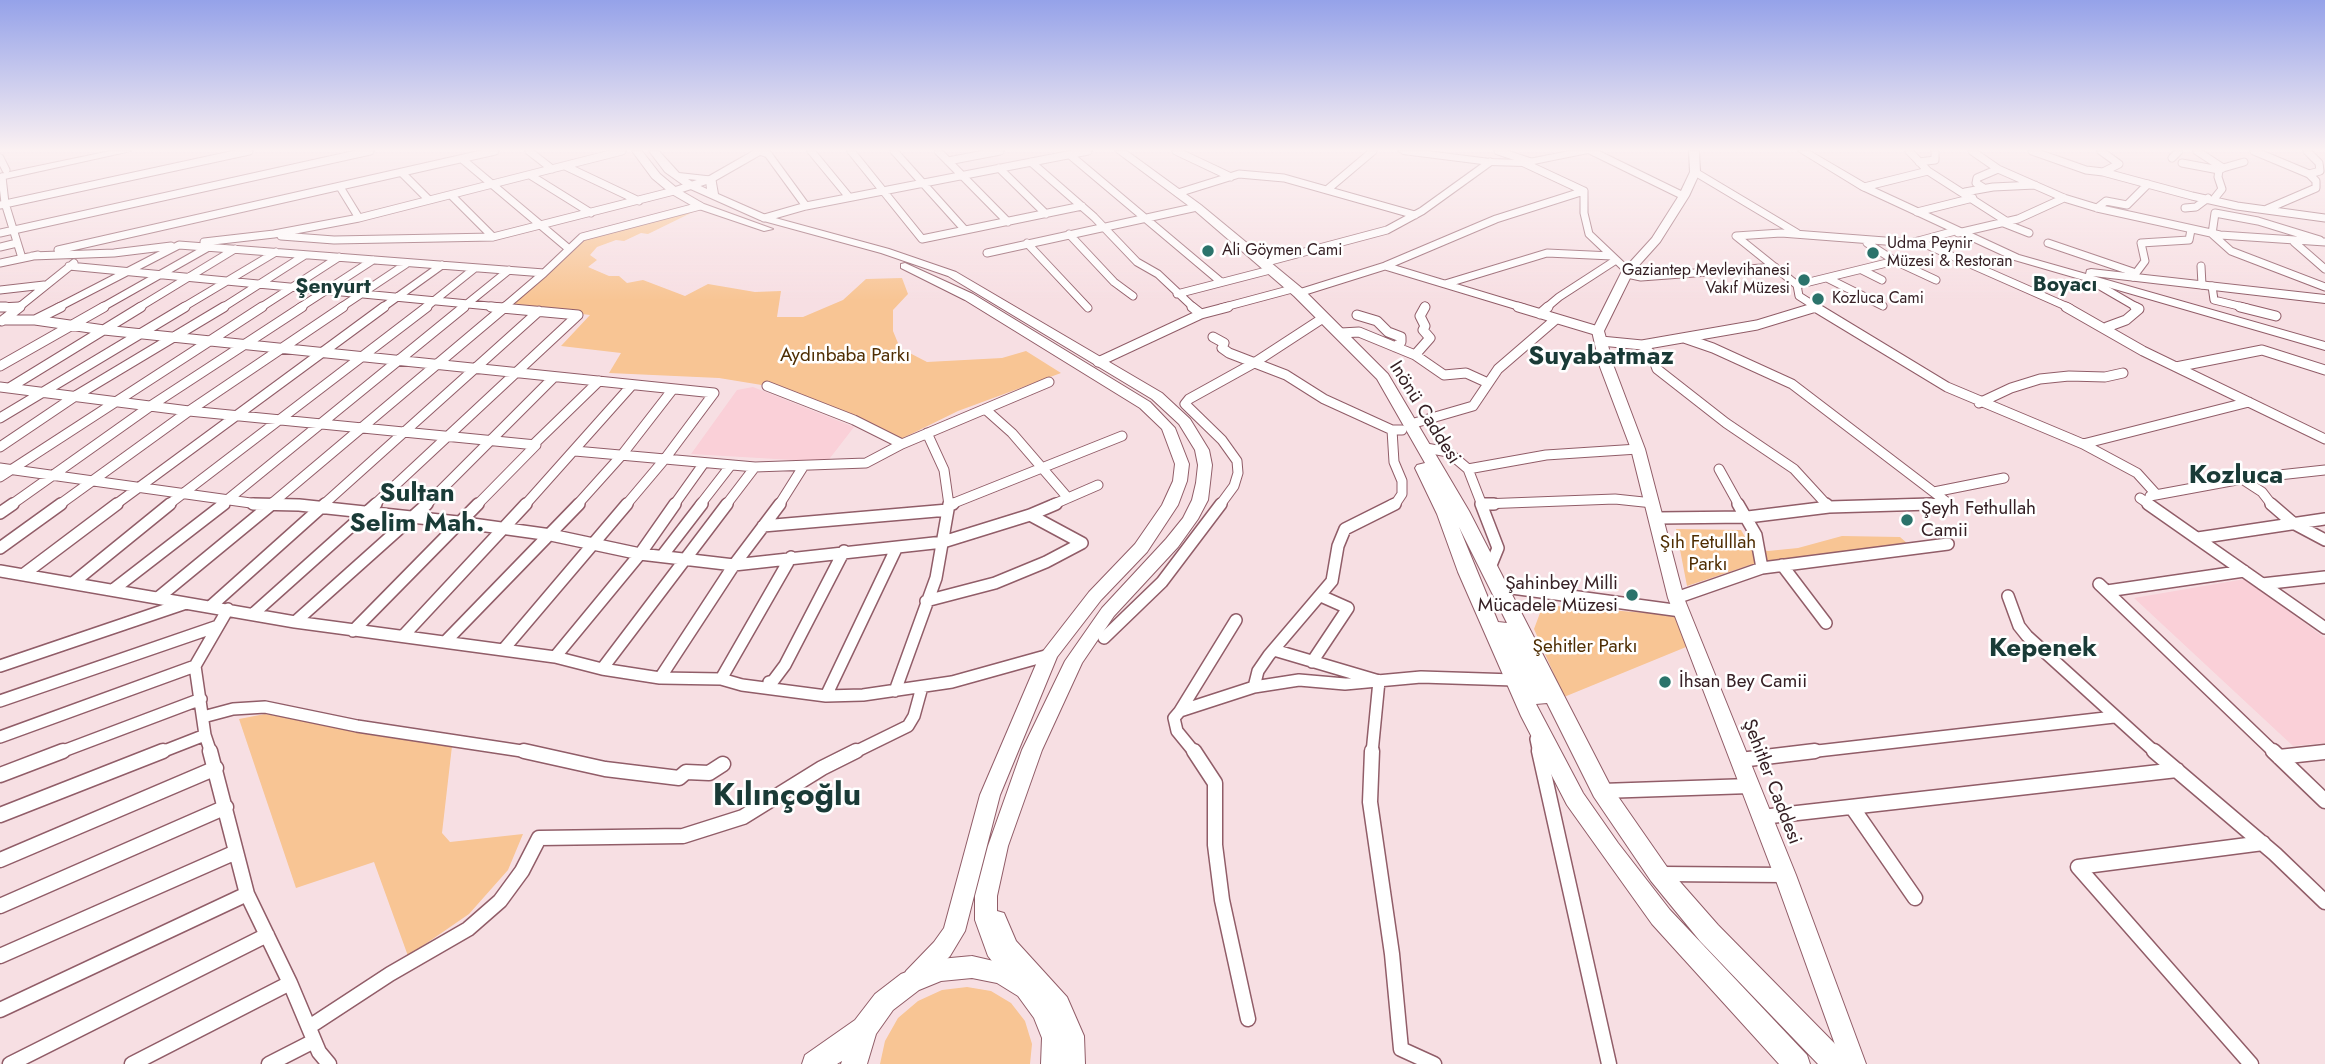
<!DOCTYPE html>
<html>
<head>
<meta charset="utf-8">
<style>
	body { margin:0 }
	canvas { display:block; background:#f7dfe3 }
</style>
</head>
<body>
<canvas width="2325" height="1064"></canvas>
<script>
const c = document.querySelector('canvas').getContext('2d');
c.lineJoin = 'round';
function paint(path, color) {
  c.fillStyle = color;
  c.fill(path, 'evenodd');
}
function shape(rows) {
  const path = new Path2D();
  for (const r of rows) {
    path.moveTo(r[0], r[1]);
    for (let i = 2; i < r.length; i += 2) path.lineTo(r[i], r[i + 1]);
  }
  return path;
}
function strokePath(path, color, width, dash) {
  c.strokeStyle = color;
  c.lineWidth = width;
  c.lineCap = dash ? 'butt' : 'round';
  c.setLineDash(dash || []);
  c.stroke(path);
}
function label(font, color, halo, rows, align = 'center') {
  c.font = font + ' Jost,sans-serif';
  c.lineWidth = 5;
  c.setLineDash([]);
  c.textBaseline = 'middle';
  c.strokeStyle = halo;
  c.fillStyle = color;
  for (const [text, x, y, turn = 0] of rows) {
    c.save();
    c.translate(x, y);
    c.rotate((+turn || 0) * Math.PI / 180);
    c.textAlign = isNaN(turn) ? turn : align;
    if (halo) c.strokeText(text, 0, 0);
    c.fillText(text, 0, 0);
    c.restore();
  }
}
paint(shape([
	[753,387,854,427,827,462,691,454,737,390],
	[2245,579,2325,638,2325,743,2293,746,2134,598]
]), '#fad0d8');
paint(shape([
	[697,210,648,234,641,233,624,241,616,240,597,247,590,255,597,260,588,267,609,276,619,276,627,283,643,280,685,296,708,284,755,292,781,291,777,317,803,317,843,300,866,279,902,278,908,294,893,310,893,331,900,348,927,362,1002,358,1026,351,1061,373,958,411,899,440,865,421,786,389,719,378,609,373,621,353,561,346,590,315,512,305,588,237],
	[1676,529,1741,530,1751,547,1768,551,1798,548,1842,536,1900,537,1908,544,1750,565,1687,586],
	[1543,605,1674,615,1691,645,1564,697,1534,629],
	[265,714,452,746,442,833,450,842,523,834,508,870,469,914,408,956,374,862,296,888,239,719],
	[967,987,991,991,1011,1003,1025,1021,1032,1044,1030,1064,880,1064,885,1041,898,1018,918,1001,942,990]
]), '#f8c594');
const streetFar3 = shape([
	[529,151,552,169],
	[760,151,768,154,806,206],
	[811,151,849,197],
	[851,151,922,239,1082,206],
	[894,151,965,230],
	[938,151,1008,222],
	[1176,151,1231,177],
	[1498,151,1531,162],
	[1909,151,1928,171,2006,221],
	[1972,151,1998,169,2064,198,2097,208,2220,235,2325,242],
	[2032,151,2086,170,2103,172,2192,196,2237,206,2325,218],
	[2101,151,2119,164,2103,172],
	[2197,151,2223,168,2219,170,2218,177,2222,189,2214,199],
	[2254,151,2309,174,2316,181,2316,188,2267,209],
	[2307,151,2319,163,2320,171,2309,174],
	[1070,155,1221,282],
	[0,158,6,170],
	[2172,158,2179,151],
	[462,159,569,249],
	[948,161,1000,151],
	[1031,162,1094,217,1137,262,1158,274,1194,308],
	[1919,162,1935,160,1935,151],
	[1524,163,1584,191],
	[2182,163,2219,170],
	[565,166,639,201],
	[999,168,1046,214],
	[2223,168,2244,162],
	[1695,172,1797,233],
	[402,173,429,200],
	[530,175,591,213],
	[2,177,5,203,22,258],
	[340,187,359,218],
	[1864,187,1928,171],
	[1984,188,1976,183,1977,178,1998,169],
	[1328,189,1373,151],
	[1584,191,1584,213,1589,234,1628,271],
	[1965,192,1993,187,2035,185],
	[1178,193,1239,174,1284,178,1415,215],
	[451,195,493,237],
	[0,205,249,151],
	[2097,208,2106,201,2127,205,2148,184],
	[2185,208,2196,207,2208,198],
	[1917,212,1973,198],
	[764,218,806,206,1088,151],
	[2001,222,2029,233],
	[0,233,370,151],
	[1958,233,2018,219,2064,198],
	[1069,234,1114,282,1133,296],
	[281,236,334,240,493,237,674,191,711,179,760,151],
	[2320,240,2258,221,2215,213,2212,234,2231,251,2325,287],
	[1918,241,2070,308],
	[204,242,274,234,359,218,622,151],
	[2294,242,2325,269],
	[1027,243,1088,308],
	[2048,243,2136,273],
	[0,247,17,243],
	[58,250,495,151],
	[987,253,1197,207],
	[32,256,114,253,171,246],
	[1895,261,1936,280],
	[0,263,38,255],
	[1263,263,1387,230,1422,211,1490,162],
	[69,266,510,308],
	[1385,266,1524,308],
	[2201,266,2202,285],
	[1862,270,1882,280],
	[1627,274,1641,277,1775,267],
	[2133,277,2145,261,2141,243,2189,240,2191,230],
	[1827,278,1883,306],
	[2088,279,2138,308],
	[1445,284,1547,253,1612,256],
	[1797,285,1895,261,1867,243],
	[2212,286,2214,300,2247,308],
	[0,290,44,285],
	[1299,293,1385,266,1496,219,1584,191],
	[1177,294,1270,270],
	[0,307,19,306],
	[18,308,74,263],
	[57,308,179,245,544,273,582,237,700,206],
	[101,308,207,248],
	[138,308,235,249],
	[182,308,276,252],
	[222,308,305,255],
	[260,308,339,257],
	[299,308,373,260],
	[340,308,406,264],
	[382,308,442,265],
	[425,308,475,268],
	[462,308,509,270],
	[503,308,544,273],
	[1221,308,1292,289],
	[1424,308,1425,306],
	[1546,308,1559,297,1616,260],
	[1811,308,1816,307],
	[1818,308,1799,296,1797,285,1736,236,1781,233,1911,243,1955,231]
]);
const streetFar2 = shape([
	[0,307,6,307],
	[491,307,578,315],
	[1192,307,1201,314],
	[1518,307,1598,331],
	[1815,307,1947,387,2083,444,2137,473,2156,494],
	[2066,307,2143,351,2325,439],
	[2240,307,2276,316],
	[1540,314,1548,307],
	[1357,315,1377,321,1388,332,1401,337,1401,342,1395,347],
	[4,320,35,320,104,330,714,393],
	[35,320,61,307],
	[2,321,20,307],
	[2107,327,2126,320,2139,309,2135,307],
	[1341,333,1359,332,1415,355,1444,375,1466,373,1488,383],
	[1213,337,1224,343,1222,348,1229,353,1286,375,1324,399,1392,430,1402,430],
	[1684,338,1713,348,1792,384,1948,503],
	[1601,341,1642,345,1652,355,1657,369,1726,423,1794,469,1827,505],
	[1642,345,1757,325,1816,307],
	[1415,355,1430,338,1423,330,1425,326,1420,316,1425,307],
	[1098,362,1201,314,1228,307],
	[0,366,104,307],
	[2176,367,2262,350,2325,370],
	[767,386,854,420,902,444],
	[0,387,189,411,536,445],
	[9,388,141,307],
	[1979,403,2011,388,2040,379,2069,376,2105,377,2123,373],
	[985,409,1012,433,1068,498],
	[0,418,185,307],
	[1411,424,1473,406,1498,369,1556,319],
	[927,433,944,470,949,505],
	[2083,444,2249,402],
	[533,445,599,381],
	[0,447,77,395,224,307],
	[1426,448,1448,452,1468,469,1482,505],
	[575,451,755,467,866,463,902,444,1049,382],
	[0,468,265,505],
	[1468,469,1546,455,1638,449],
	[1719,469,1739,505],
	[0,477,262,307],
	[2242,479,2262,492,2272,505],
	[1934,492,2004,478],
	[2150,496,2242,479,2325,470],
	[2140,498,2150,505],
	[1482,504,1615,499,1653,503],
	[11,505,152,405,302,307],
	[59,505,189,411,343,307],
	[115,505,384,307],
	[168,505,427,307],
	[221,505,464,307],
	[270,505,505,307],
	[290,505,301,505],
	[323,505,539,311],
	[374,505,578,315],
	[426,505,554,377],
	[477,505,536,445],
	[525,505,632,385],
	[577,505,621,456,673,389],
	[626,505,664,460,714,393],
	[674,505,704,463],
	[700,505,731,465],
	[726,505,755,467],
	[779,505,803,467],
	[949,505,1122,436],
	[1052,505,1098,485],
	[1220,505,1234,486,1238,473,1237,461,1222,440,1185,404,1189,399,1254,363,1320,320],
	[1391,505,1396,503,1402,494,1402,481,1394,462,1392,430],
	[1879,505,1948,503]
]);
const streetFar1 = shape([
	[253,504,299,505,458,522,551,535,640,554,734,565,943,542,1030,515,1056,504],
	[1481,504,1498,548,1489,570],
	[1482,504,1494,504],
	[1738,504,1756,535,1762,568],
	[1826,504,1829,507],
	[2148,504,2325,628],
	[2271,504,2293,523,2325,540],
	[949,505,953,504],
	[0,513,13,504],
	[1030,515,1082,543],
	[1657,518,1748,517,1829,507,1931,504],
	[763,526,948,510],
	[2198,538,2325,519],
	[0,548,61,504],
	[662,556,702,504],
	[1782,565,1826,623],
	[0,571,295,622,555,657,602,669,660,678,721,679,742,685,826,696,863,695,952,682,1049,655],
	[24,574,117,504],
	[74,582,170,504],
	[2099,584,2275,753],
	[2262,584,2325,577],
	[1497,586,1681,611],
	[114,589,224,504],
	[2107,591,2244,571],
	[2008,596,2019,626,2027,636,2156,753],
	[159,597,272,504],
	[1676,598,1762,568,1948,544],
	[926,601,995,583,1046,562,1082,543],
	[211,606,325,504],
	[253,614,376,504],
	[295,622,427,504],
	[353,631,478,504],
	[404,635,526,504],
	[1104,638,1162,582,1221,504],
	[446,641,579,504],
	[503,650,627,504],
	[1274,650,1379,681,1372,753],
	[555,657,640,554,675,504],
	[1312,662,1348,608,1321,596],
	[0,666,186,603],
	[602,669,727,504],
	[660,678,734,565,780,504],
	[721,679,791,557],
	[1254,687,1258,671,1269,655,1332,581,1338,546,1345,529,1395,504],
	[770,688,769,682,773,681,785,665,844,551],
	[895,691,936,578,949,504],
	[826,696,896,549],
	[0,701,218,626],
	[1180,711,1236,620],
	[203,717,233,709,265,707,357,726,535,753],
	[0,737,195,666],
	[1536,739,1539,753],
	[58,753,201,699],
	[159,753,205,735],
	[211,753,205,735,195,666,228,609],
	[853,753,908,726,914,716,922,687],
	[1195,753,1177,731,1174,718,1180,711,1254,687,1299,680,1345,684,1421,677,1514,680],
	[1800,753,2114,717],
	[2315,753,2325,752]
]);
const street = shape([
	[210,751,247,894,290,983,319,1052,329,1064],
	[524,751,605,769,679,778,686,772,709,773,723,764],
	[1194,751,1215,783,1215,845,1222,900,1248,1019],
	[1372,751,1370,802,1392,954,1401,1049,1434,1064],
	[1539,751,1609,1064],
	[2154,751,2275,854,2325,902],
	[2273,751,2325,801],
	[2279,757,2325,752],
	[1740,760,1815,751],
	[0,775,63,751],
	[1602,791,1750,786],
	[1852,807,1915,898],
	[0,815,163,751],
	[1762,817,2177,770],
	[0,860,216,768],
	[1662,874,1785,875],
	[0,906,226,807],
	[0,956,236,852],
	[0,1010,247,894],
	[309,1027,390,974,468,929,500,901,522,871,539,838,683,836,743,817,822,768,856,751],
	[10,1064,267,935],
	[132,1064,290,983],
	[269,1064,314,1041],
	[2251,1064,2078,867,2263,843]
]);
const secondary = shape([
	[632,151,642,151,660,174,678,189,704,204,773,229,764,231,696,208,670,193,652,178,632,151],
	[649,151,659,151,679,173,715,177,718,194,768,216,889,249,956,272,1162,393,1190,419,1209,450,1212,465,1210,483,1208,500,1198,519,1178,547,1114,616,1082,663,1042,750,1008,846,997,896,997,911,1004,913,1016,941,1067,997,1084,1036,1085,1064,1061,1064,1060,1036,1050,1011,1029,988,1021,991,1013,988,988,956,975,920,975,896,988,846,1022,750,1065,661,1102,608,1166,539,1183,518,1192,500,1196,483,1198,465,1195,450,1179,424,1152,399,948,276,881,253,760,220,686,187,665,172,649,151],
	[688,179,706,181,707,189,694,183,688,179],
	[1398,151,1427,151,1490,159,1524,160,1569,151,1599,151,1681,191,1690,172,1689,151,1699,151,1700,172,1689,196,1660,242,1633,272,1604,331,1614,367,1645,449,1684,598,1796,875,1866,1064,1842,1064,1774,875,1668,598,1631,449,1600,367,1592,331,1622,271,1652,238,1678,197,1588,153,1524,166,1490,165,1403,154,1398,151],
	[1798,151,1810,151,1868,185,2019,255,2086,274,2087,270,2091,269,2325,295,2325,303,2093,276,2325,342,2325,350,2011,259,1860,189,1798,151],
	[905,263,973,294,1150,402,1175,428,1189,464,1187,481,1178,505,1147,552,1101,600,1057,657,1000,795,965,931,950,956,922,985,914,988,906,985,903,978,906,971,934,942,944,928,980,795,1040,655,1089,592,1135,544,1162,505,1173,481,1175,464,1162,429,1140,408,965,300,901,268,901,264,905,263]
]);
const primary = shape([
	[110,151,131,151,0,180,0,174,110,151],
	[1115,151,1127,151,1201,205,1304,290,1388,374,1469,511,1610,785,1667,867,1718,925,1846,1055,1849,1064,1818,1064,1700,941,1651,881,1594,797,1547,703,1536,704,1583,793,1618,843,1670,910,1807,1055,1810,1064,1779,1064,1652,924,1567,805,1521,716,1458,572,1437,514,1415,468,1417,465,1425,463,1377,379,1294,296,1193,209,1115,151],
	[1459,527,1507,623,1498,622,1459,527],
	[972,956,1011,965,1036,980,1054,1003,1068,1038,1067,1064,1041,1064,1042,1038,1034,1018,1018,996,997,983,972,978,941,981,919,990,893,1010,876,1034,867,1064,841,1064,842,1061,837,1064,802,1064,805,1055,855,1020,875,994,901,974,940,959,972,956]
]);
strokePath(streetFar3, '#915d68', 9);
strokePath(streetFar2, '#915d68', 11);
strokePath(streetFar1, '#915d68', 14);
strokePath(street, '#915d68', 17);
strokePath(secondary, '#915d68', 2);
strokePath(primary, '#915d68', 2);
strokePath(streetFar3, '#fff', 7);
strokePath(streetFar2, '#fff', 9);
strokePath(streetFar1, '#fff', 11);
strokePath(street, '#fff', 14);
paint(secondary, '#fff');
paint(primary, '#fff');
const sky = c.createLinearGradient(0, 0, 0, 300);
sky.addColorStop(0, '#95a2e9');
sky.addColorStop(0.5, '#fbf1f2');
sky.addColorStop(1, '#fbf1f200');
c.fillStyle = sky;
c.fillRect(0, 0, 2325, 300);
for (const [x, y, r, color] of [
	[1208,251,7,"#2b736b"],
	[1873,253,7,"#2b736b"],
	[1804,280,7,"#2b736b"],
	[1818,299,7,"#2b736b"],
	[1907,520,7,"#2b736b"],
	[1632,595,7,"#2b736b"],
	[1665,682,7,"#2b736b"]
]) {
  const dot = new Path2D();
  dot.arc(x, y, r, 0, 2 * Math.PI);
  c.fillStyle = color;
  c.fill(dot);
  strokePath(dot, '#fff', 2.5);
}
label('16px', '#362025', '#fff', [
	["Udma Peynir",1887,244],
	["Müzesi & Restoran",1887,262],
	["Ali Göymen Cami",1222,251],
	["Gaziantep Mevlevihanesi",1790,271,"right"],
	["Vakıf Müzesi",1790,289,"right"],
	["Kozluca Cami",1832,299]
], 'left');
label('19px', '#4f2e03', '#fff', [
	["Aydınbaba Parkı",845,356],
	["Şıh Fetulllah",1708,543],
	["Parkı",1708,565],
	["Şehitler Parkı",1585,647]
]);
label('19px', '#362025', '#fff', [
	["Inönü Caddesi",1424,413,58],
	["Şehitler Caddesi",1771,782,69]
]);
label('19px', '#362025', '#fff', [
	["Şeyh Fethullah",1921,509],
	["Camii",1921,531],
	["Şahinbey Milli",1618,584,"right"],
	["Mücadele Müzesi",1618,606,"right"],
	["İhsan Bey Camii",1679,682]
], 'left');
label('bold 21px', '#1a3b37', '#fff', [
	["Boyacı",2065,286],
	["Şenyurt",333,288]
]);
label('bold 26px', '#1a3b37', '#fff', [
	["Suyabatmaz",1601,358],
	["Kozluca",2236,477],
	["Sultan",417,495],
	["Selim Mah.",417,525],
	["Kepenek",2043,650]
]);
label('bold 32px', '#1a3b37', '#fff', [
	["Kılınçoğlu",787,797]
]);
</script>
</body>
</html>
